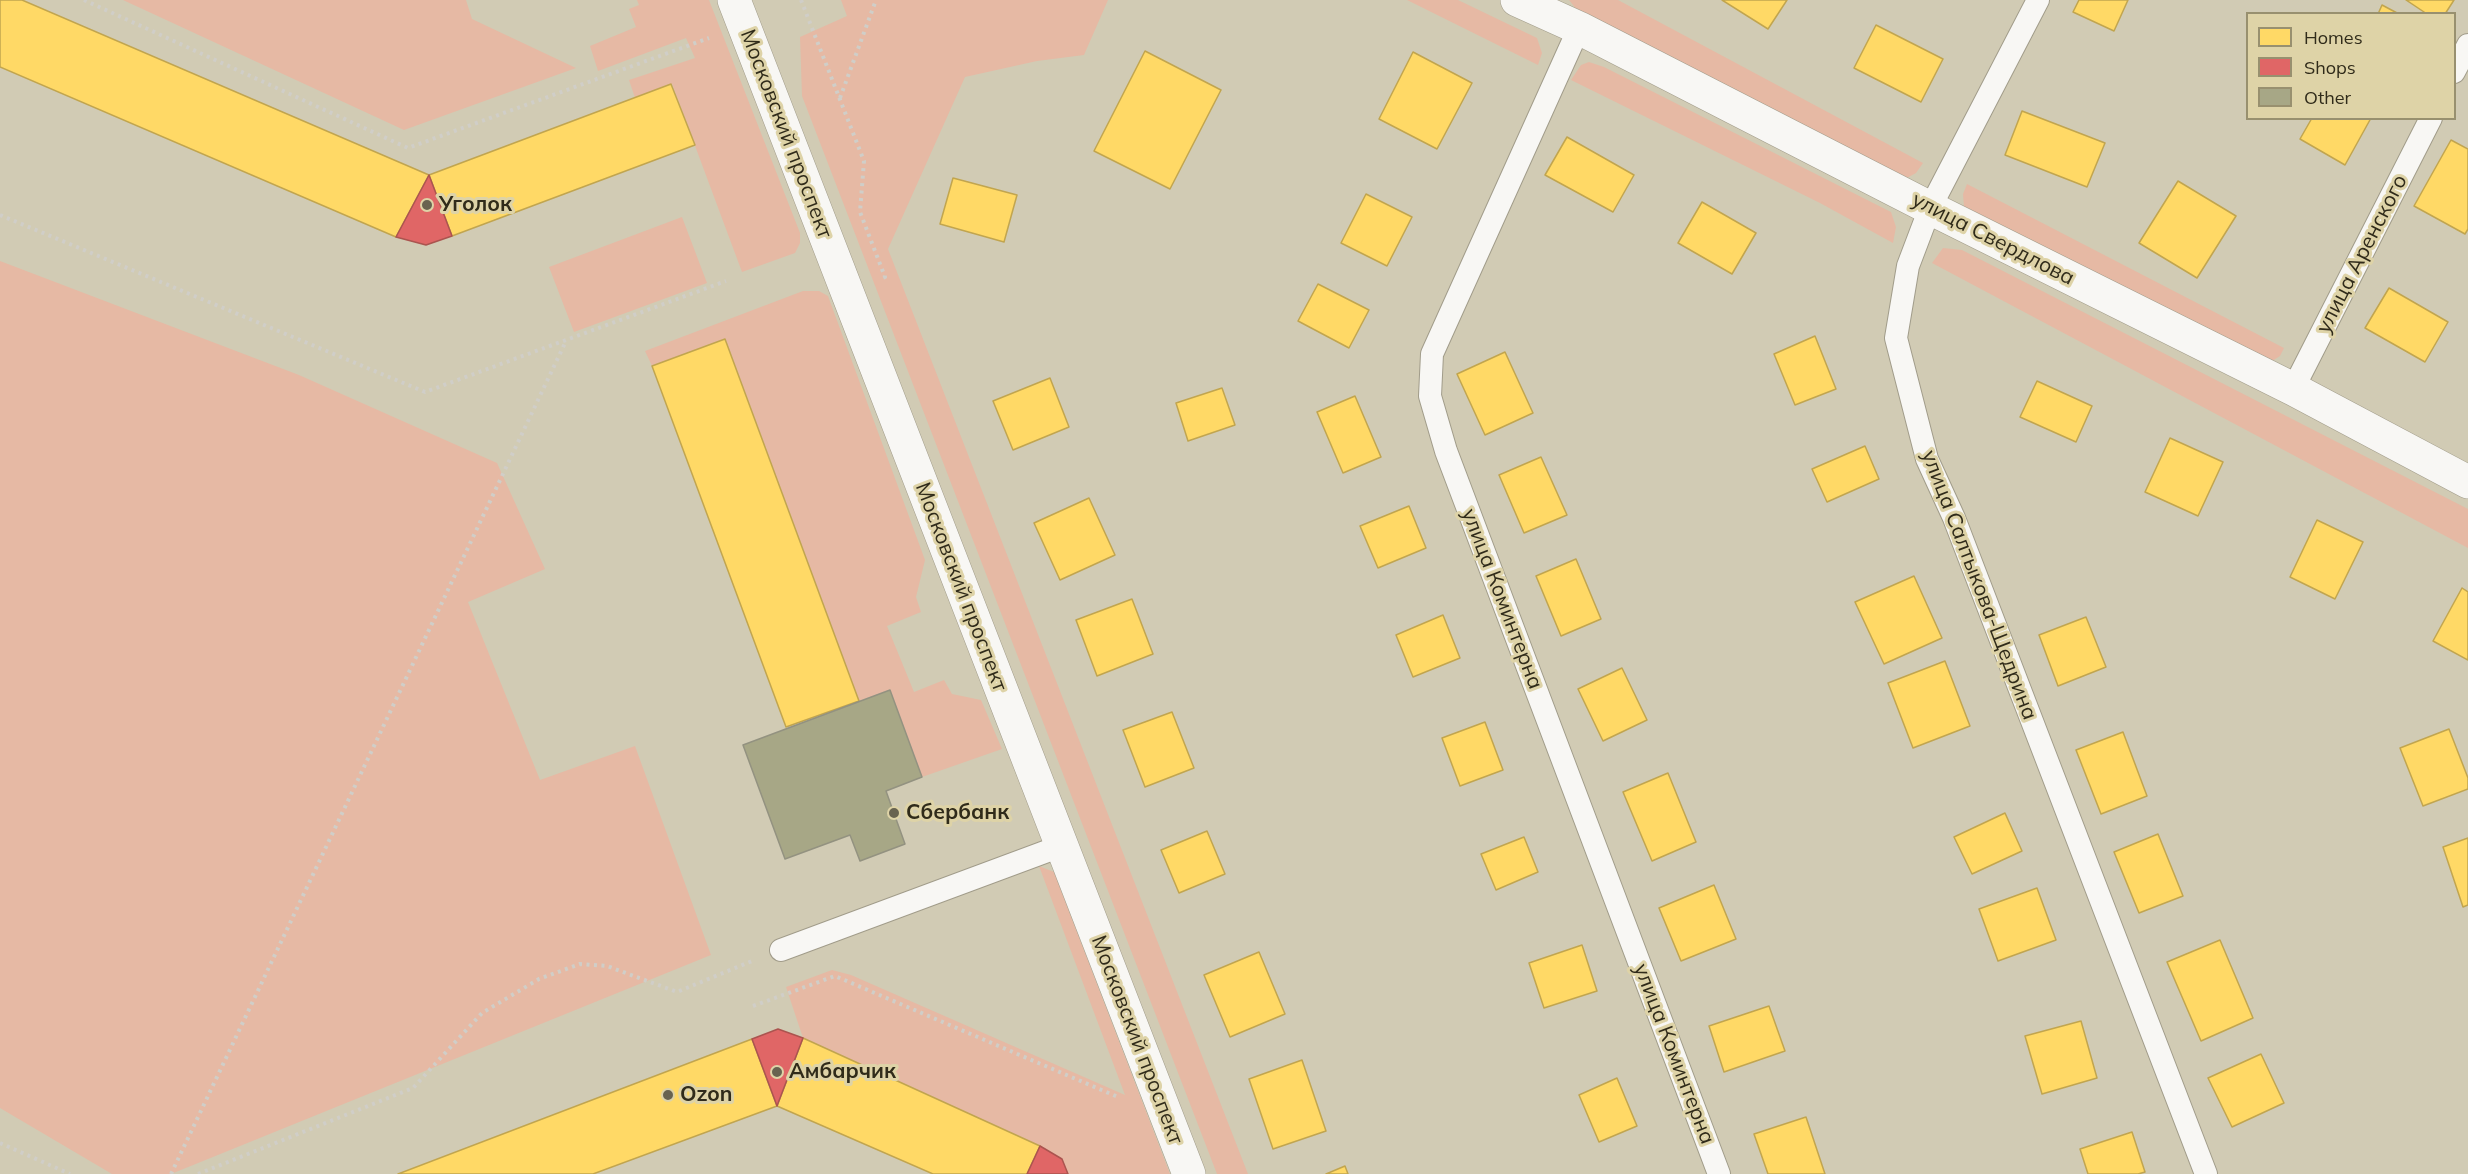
<!DOCTYPE html>
<html>
<head>
<meta charset="utf-8">
<style>
	body { margin:0 }
	#map { position:relative; width:2468px; height:1174px; overflow:hidden; background:#d1cbb4; font-family:Mulish,sans-serif }
	canvas { display:block }
	.legend { position:absolute; left:2246px; top:12px; width:210px; height:108px; box-sizing:border-box; background:#ded3a7; border:2px solid #98906f; margin:0; padding:8px 10px; list-style:none; font-size:18px; color:#302b1a }
	.legend li { display:flex; align-items:center; gap:12px; height:30px }
	.legend b { width:30px; border:2px solid #98906f }
</style>
</head>
<body>
<div id="map">
<canvas width="2468" height="1174"></canvas>
<ul class="legend">
<li><b style="height:16px;background:#ffd966"></b>Homes</li>
<li><b style="height:16px;background:#e06666"></b>Shops</li>
<li><b style="height:16px;background:#a7a786"></b>Other</li>
</ul>
</div>
<script>
const c = document.querySelector('canvas').getContext('2d');
c.lineJoin = 'round';
function paint(path, color) {
  c.fillStyle = color;
  c.fill(path, 'evenodd');
}
function shape(rows) {
  const path = new Path2D();
  for (const r of rows) {
    path.moveTo(r[0], r[1]);
    for (let i = 2; i < r.length; i += 2) path.lineTo(r[i], r[i + 1]);
  }
  return path;
}
function strokePath(path, color, width, dash) {
  c.strokeStyle = color;
  c.lineWidth = width;
  c.lineCap = dash ? 'butt' : 'round';
  c.setLineDash(dash || []);
  c.stroke(path);
}
function label(font, color, halo, rows, align = 'center') {
  c.font = font + ' Mulish,sans-serif';
  c.lineWidth = 6;
  c.setLineDash([]);
  c.textBaseline = 'middle';
  c.strokeStyle = halo;
  c.fillStyle = color;
  for (const [text, x, y, turn = 0] of rows) {
    c.save();
    c.translate(x, y);
    c.rotate((+turn || 0) * Math.PI / 180);
    c.textAlign = isNaN(turn) ? turn : align;
    if (halo) c.strokeText(text, 0, 0);
    c.fillText(text, 0, 0);
    c.restore();
  }
}
paint(shape([
	[123,0,466,0,472,19,576,68,404,130],
	[637,0,709,0,800,233,800,243,795,253,742,272,672,84,635,98,629,80,695,58,686,38,598,71,590,46,636,27,629,9,639,5],
	[841,0,1108,0,1084,55,1037,61,965,77,888,249,1248,1174,1217,1174,802,96,800,37,847,16],
	[1407,0,1458,0,1537,38,1542,53,1538,65],
	[1569,0,1618,0,1923,163,1916,173,1905,179,1581,15],
	[1589,62,1604,67,1891,212,1896,227,1893,243,1820,203,1571,80,1581,65],
	[1967,184,2284,348,2280,356,2269,363,1964,207,1963,194],
	[682,217,707,283,574,332,549,267],
	[1943,248,1962,250,2468,509,2468,548,1932,263],
	[0,261,299,375,497,463,545,569,468,602,540,780,635,746,711,955,171,1174,112,1174,0,1108],
	[803,291,819,291,828,296,925,560,916,597,921,612,887,626,914,692,944,680,952,694,981,700,1002,749,922,777,890,690,859,701,725,339,652,366,645,351],
	[1039,866,1054,872,1170,1174,1068,1174,1062,1159,1040,1146,803,1038,786,987,832,970,851,975,1125,1095]
]), '#e6b9a4');
const homes = shape([
	[0,0,22,0,429,175,396,237,0,67,0,0],
	[1722,0,1787,0,1768,29,1722,0],
	[2079,0,2128,0,2114,31,2073,12,2079,0],
	[2406,0,2454,0,2445,14,2427,14,2406,0],
	[2382,5,2399,14,2378,14,2382,5],
	[1876,25,1943,59,1921,102,1854,68,1876,25],
	[1145,51,1221,90,1170,189,1094,151,1145,51],
	[1413,52,1472,83,1437,149,1379,119,1413,52],
	[671,84,695,145,452,236,429,175,671,84],
	[2022,111,2105,143,2087,187,2005,155,2022,111],
	[2312,118,2371,118,2345,165,2300,139,2312,118],
	[1567,137,1634,175,1613,212,1545,175,1567,137],
	[2451,140,2468,149,2468,229,2465,234,2414,206,2451,140],
	[953,178,1017,195,1004,242,940,224,953,178],
	[2178,181,2236,216,2197,278,2139,243,2178,181],
	[1366,194,1412,217,1387,266,1341,243,1366,194],
	[1702,202,1756,233,1732,274,1678,243,1702,202],
	[1318,284,1369,310,1349,348,1298,321,1318,284],
	[2389,288,2448,322,2425,362,2365,328,2389,288],
	[1815,336,1836,389,1795,405,1774,354,1815,336],
	[725,339,859,701,786,727,652,366,725,339],
	[1505,352,1533,413,1485,435,1457,374,1505,352],
	[1050,378,1069,427,1013,450,993,401,1050,378],
	[2037,381,2092,406,2076,442,2020,417,2037,381],
	[1222,388,1235,425,1188,441,1176,403,1222,388],
	[1355,396,1381,457,1343,473,1317,412,1355,396],
	[2170,438,2223,462,2198,516,2145,492,2170,438],
	[1865,446,1879,479,1827,502,1812,469,1865,446],
	[1541,457,1567,515,1524,533,1499,475,1541,457],
	[1089,498,1115,555,1060,580,1034,523,1089,498],
	[1409,506,1426,548,1378,568,1360,526,1409,506],
	[2317,520,2363,542,2335,599,2290,577,2317,520],
	[1576,559,1601,619,1561,636,1536,576,1576,559],
	[1914,576,1942,638,1884,664,1855,602,1914,576],
	[2462,588,2468,592,2468,660,2433,641,2462,588],
	[1132,599,1153,654,1097,676,1076,620,1132,599],
	[1443,615,1460,658,1413,677,1396,635,1443,615],
	[2086,617,2106,667,2058,686,2039,635,2086,617],
	[1945,661,1970,726,1913,748,1888,683,1945,661],
	[1622,668,1647,720,1603,741,1578,689,1622,668],
	[1172,712,1194,768,1145,787,1123,730,1172,712],
	[1485,722,1503,770,1460,786,1442,738,1485,722],
	[2449,729,2468,778,2468,789,2423,806,2400,748,2449,729],
	[2123,732,2147,796,2101,814,2076,750,2123,732],
	[1668,773,1696,842,1652,861,1623,792,1668,773],
	[2005,813,2022,851,1972,874,1954,837,2005,813],
	[1207,831,1225,874,1179,893,1161,850,1207,831],
	[2158,834,2183,896,2139,913,2114,852,2158,834],
	[1524,837,1538,872,1496,890,1481,854,1524,837],
	[2468,838,2468,905,2463,907,2443,847,2468,838],
	[1714,885,1736,939,1681,961,1659,908,1714,885],
	[2037,888,2056,940,1998,961,1979,909,2037,888],
	[2220,940,2253,1018,2201,1041,2167,962,2220,940],
	[1582,945,1597,991,1544,1008,1529,963,1582,945],
	[1259,952,1285,1014,1230,1037,1204,975,1259,952],
	[1769,1006,1785,1051,1724,1072,1709,1026,1769,1006],
	[2081,1021,2097,1078,2042,1094,2025,1036,2081,1021],
	[803,1038,1040,1146,1027,1174,933,1174,777,1106,803,1038],
	[752,1039,777,1106,593,1174,398,1174,752,1039],
	[2261,1054,2284,1103,2232,1127,2208,1078,2261,1054],
	[1302,1060,1326,1131,1273,1149,1249,1079,1302,1060],
	[1617,1078,1637,1126,1599,1142,1579,1095,1617,1078],
	[1806,1117,1825,1174,1768,1174,1754,1134,1806,1117],
	[2132,1132,2145,1172,2138,1174,2088,1174,2080,1149,2132,1132],
	[1345,1166,1348,1174,1326,1174,1345,1166]
]);
paint(homes, '#ffd966');
strokePath(homes, '#c1a54f', 1.5);
const shops = shape([
	[429,175,452,236,426,245,396,237,429,175],
	[778,1029,803,1038,777,1106,752,1039,778,1029],
	[1040,1146,1062,1159,1068,1174,1027,1174,1040,1146]
]);
paint(shops, '#e06666');
strokePath(shops, '#ab544f', 1.5);
const building = shape([
	[890,690,922,777,886,791,905,844,860,861,850,835,785,859,743,745,890,690]
]);
paint(building, '#a7a786');
strokePath(building, '#939280', 1.5);
const service = shape([
	[2038,0,1930,208,1908,266,1896,338,1927,459,1954,518,2206,1174],
	[1579,28,1432,354,1430,396,1446,451,1719,1174],
	[2454,72,2468,45],
	[2293,389,2431,118],
	[781,950,1061,846]
]);
const tertiary = shape([
	[734,0,1189,1174],
	[1517,0,1579,28,1930,208,2293,389,2468,482]
]);
strokePath(service, '#a19c8a', 24);
strokePath(tertiary, '#a19c8a', 34);
strokePath(shape([
	[84,0,408,148,709,38],
	[801,0,864,161,860,212,885,277,879,279],
	[840,98,876,0],
	[0,215,425,392,726,281],
	[753,1006,835,976,1118,1097],
	[0,1143,70,1174],
	[171,1174,566,341],
	[198,1174,413,1088,482,1013,539,979,580,964,607,966,677,992,752,961]
]), '#d0cec8', 4, [3, 4.5]);
strokePath(service, '#f8f7f4', 22);
strokePath(tertiary, '#f8f7f4', 33);
for (const [x, y, r, color] of [
	[427,205,6,"#686350"],
	[894,813,6,"#686350"],
	[777,1072,6,"#686350"],
	[668,1095,6,"#686350"]
]) {
  const dot = new Path2D();
  dot.arc(x, y, r, 0, 2 * Math.PI);
  c.fillStyle = color;
  c.fill(dot);
  strokePath(dot, '#ded3a7', 2);
}
label('21px', '#302b1a', '#ded3a7', [
	["Московский проспект",786,134,69],
	["улица Свердлова",1993,239,27],
	["улица Аренского",2362,254,-63],
	["улица Салтыкова-Щедрина",1979,585,69],
	["Московский проспект",961,587,69],
	["улица Коминтерна",1502,599,69],
	["Московский проспект",1137,1040,69],
	["улица Коминтерна",1674,1054,69]
]);
label('bold 21px', '#302b1a', '#ded3a7', [
	["Уголок",439,205],
	["Сбербанк",906,813],
	["Амбарчик",789,1072],
	["Ozon",680,1095]
], 'left');
</script>
</body>
</html>
